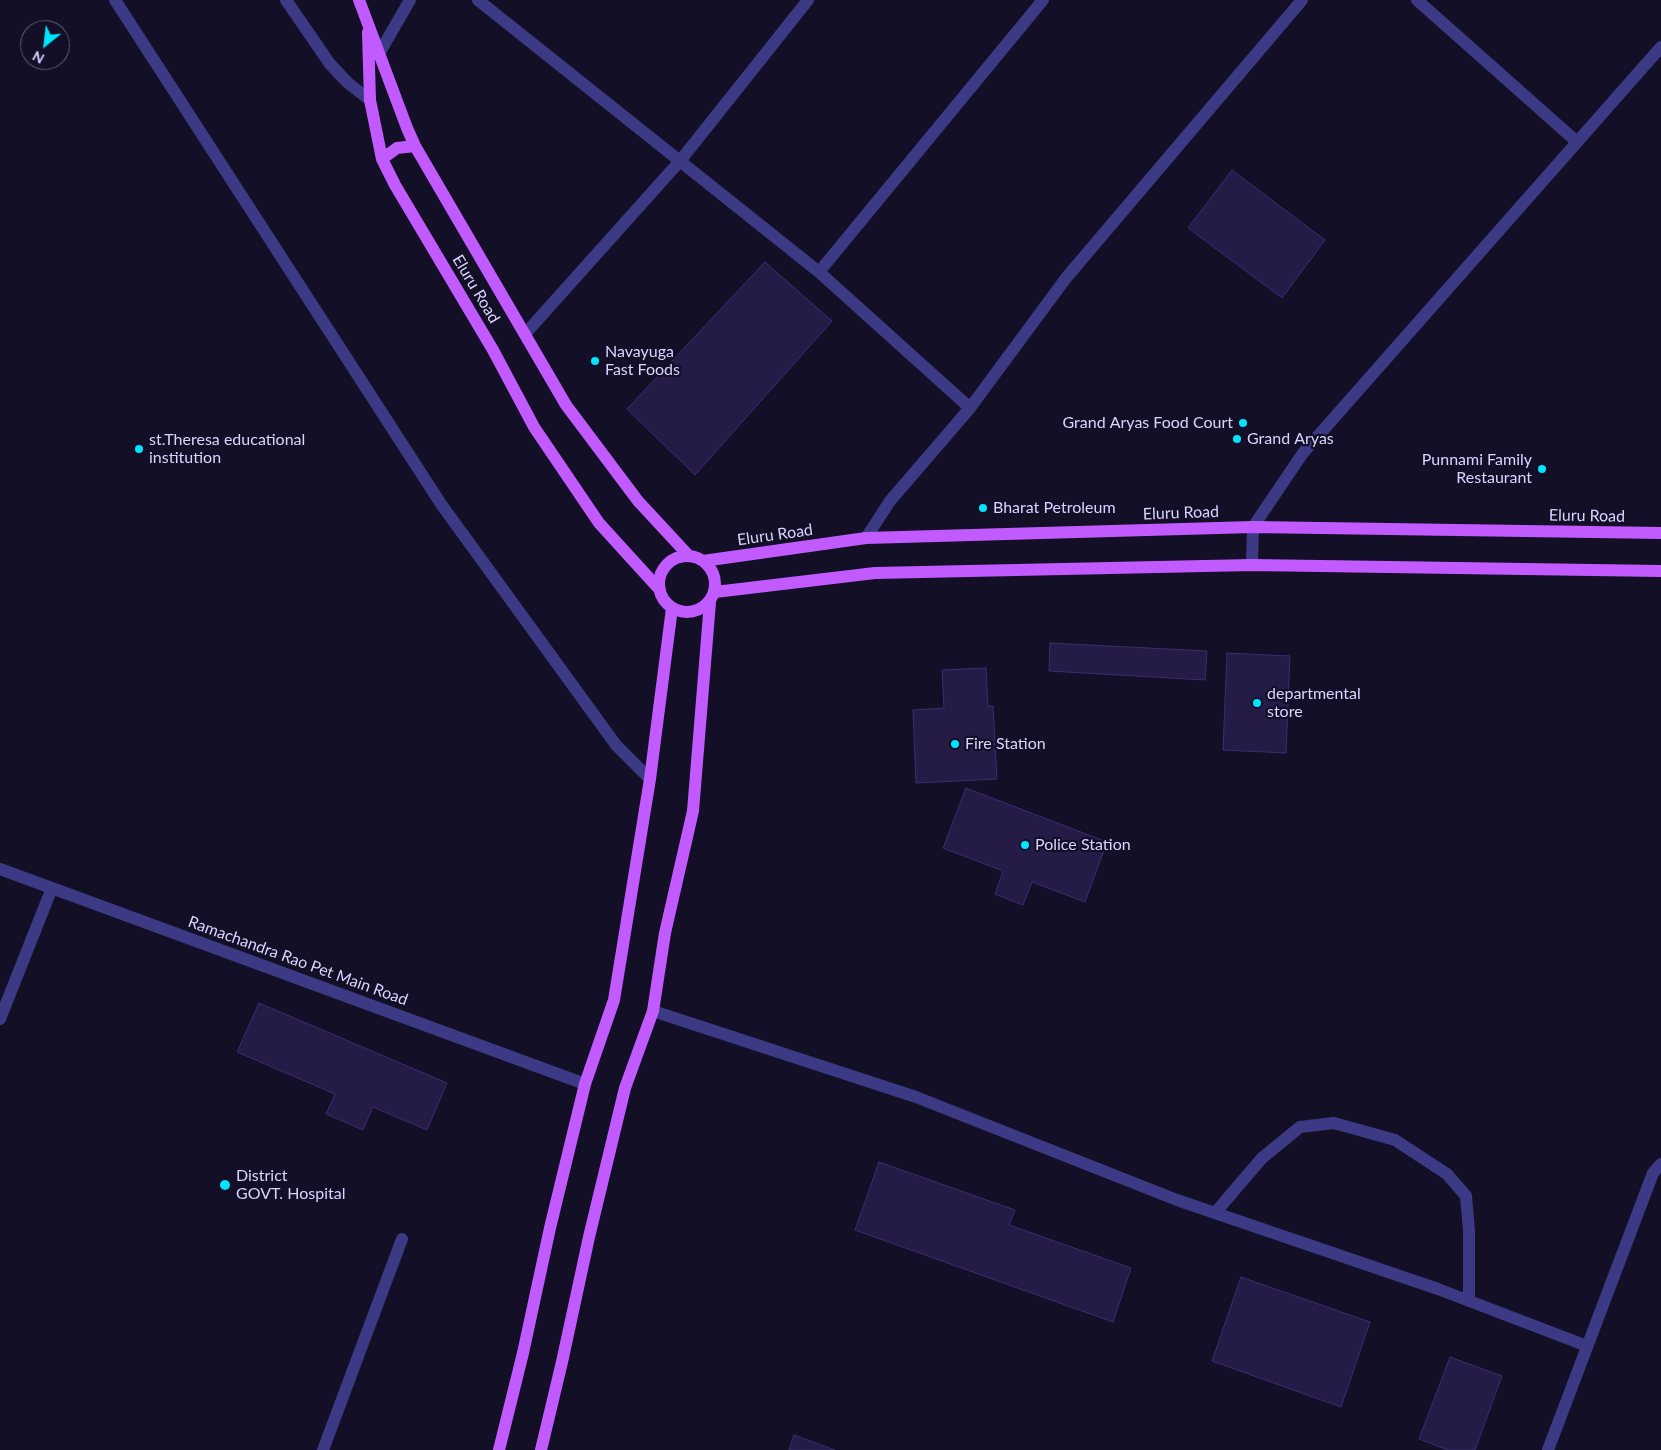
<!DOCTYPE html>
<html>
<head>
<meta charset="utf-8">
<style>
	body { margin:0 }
	#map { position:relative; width:1661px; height:1450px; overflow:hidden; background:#130f26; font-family:Lato,sans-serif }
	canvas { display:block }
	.north { position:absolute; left:20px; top:20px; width:50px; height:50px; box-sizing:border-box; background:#130f26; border:1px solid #625e7d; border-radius:50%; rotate:209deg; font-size:14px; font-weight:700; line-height:20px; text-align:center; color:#d9d4ff }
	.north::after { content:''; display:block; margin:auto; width:18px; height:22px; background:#00e5ff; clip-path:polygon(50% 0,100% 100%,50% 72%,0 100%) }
</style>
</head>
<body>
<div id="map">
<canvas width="1661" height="1450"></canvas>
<div class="north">N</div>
</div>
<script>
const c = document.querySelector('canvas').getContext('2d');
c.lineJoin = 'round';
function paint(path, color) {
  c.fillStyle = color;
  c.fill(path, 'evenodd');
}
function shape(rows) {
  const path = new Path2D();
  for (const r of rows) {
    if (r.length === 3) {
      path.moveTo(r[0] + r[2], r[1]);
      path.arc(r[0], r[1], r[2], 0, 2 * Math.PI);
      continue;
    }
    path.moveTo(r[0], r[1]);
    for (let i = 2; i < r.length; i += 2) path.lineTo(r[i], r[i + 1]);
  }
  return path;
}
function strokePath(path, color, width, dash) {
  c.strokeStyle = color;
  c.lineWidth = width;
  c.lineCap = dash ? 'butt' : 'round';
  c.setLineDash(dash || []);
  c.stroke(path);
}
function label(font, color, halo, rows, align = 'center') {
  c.font = font + ' Lato,sans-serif';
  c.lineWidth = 4.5;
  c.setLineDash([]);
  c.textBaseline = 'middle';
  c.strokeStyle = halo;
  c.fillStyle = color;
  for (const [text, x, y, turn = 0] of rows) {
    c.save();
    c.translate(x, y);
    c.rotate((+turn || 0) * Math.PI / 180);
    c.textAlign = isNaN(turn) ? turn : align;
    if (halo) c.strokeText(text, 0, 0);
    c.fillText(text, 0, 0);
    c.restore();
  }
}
const building = shape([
	[1232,170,1325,240,1282,298,1188,228,1232,170],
	[765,262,832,321,695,475,627,409,765,262],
	[1050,643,1207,651,1205,680,1049,671,1050,643],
	[1227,653,1290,656,1286,753,1223,750,1227,653],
	[986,668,988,706,993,706,997,779,916,783,913,710,944,708,942,670,986,668],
	[966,788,1107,842,1085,902,1032,882,1023,905,995,894,1003,871,943,848,966,788],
	[259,1003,447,1083,427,1130,373,1107,363,1130,326,1114,335,1094,237,1052,259,1003],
	[879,1162,1015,1210,1009,1225,1131,1268,1113,1322,855,1230,879,1162],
	[1241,1277,1370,1322,1341,1407,1212,1361,1241,1277],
	[1450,1357,1502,1376,1475,1450,1448,1450,1419,1439,1450,1357],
	[794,1435,835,1450,789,1450,794,1435]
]);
paint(building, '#241b47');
strokePath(building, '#3b2d73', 1);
strokePath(shape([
	[115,0,441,504,616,745,650,779],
	[286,0,330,64,348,83,370,100],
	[478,0,819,272,970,408],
	[1417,0,1577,142],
	[380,52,410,0],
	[819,272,1043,0],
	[525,334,680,161,808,0],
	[866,538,890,501,970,408,1066,278,1302,0],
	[1252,565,1253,527,1303,453,1661,47],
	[0,869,585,1084],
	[653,1011,916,1097,1177,1200,1438,1289,1587,1346],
	[0,1019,52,888],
	[1215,1213,1262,1158,1300,1127,1334,1123,1395,1140,1447,1174,1466,1196,1469,1231,1469,1301],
	[323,1450,402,1239],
	[1548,1450,1653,1173,1661,1164]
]), '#3d3a85', 12);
strokePath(shape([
	[359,0,407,128,415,146,566,405,638,501,689,556],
	[368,32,370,100,382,159,395,185,493,350,534,427,599,523,660,590],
	[382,159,397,148,415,146],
	[687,584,28],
	[703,561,866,538,1253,527,1661,533],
	[715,592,875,573,1252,565,1661,571],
	[499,1450,523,1353,550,1228,585,1084,614,1000,650,779,672,608],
	[541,1450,562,1362,589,1237,625,1088,653,1011,665,933,693,811,710,602]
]), '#c25bff', 12);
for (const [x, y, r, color] of [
	[595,361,5,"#00e5ff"],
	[1243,423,5,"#00e5ff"],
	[1237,439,5,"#00e5ff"],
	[139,449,5,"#00e5ff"],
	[1542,469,5,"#00e5ff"],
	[983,508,5,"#00e5ff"],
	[1257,703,5,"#00e5ff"],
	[955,744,5,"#00e5ff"],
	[1025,845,5,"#00e5ff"],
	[225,1185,6,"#00e5ff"]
]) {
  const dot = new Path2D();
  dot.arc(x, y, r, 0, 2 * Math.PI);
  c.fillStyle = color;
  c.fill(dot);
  strokePath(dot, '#130f26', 2);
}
label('16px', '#d9d4ff', '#130f26', [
	["Eluru Road",476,289,59],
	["Eluru Road",1181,513,-2],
	["Eluru Road",1587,516,1],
	["Eluru Road",775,535,-8],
	["Ramachandra Rao Pet Main Road",298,961,20]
]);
label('16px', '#d9d4ff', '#130f26', [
	["Navayuga",605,352],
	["Fast Foods",605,370],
	["Grand Aryas Food Court",1233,423,"right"],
	["Grand Aryas",1247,439],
	["st.Theresa educational",149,440],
	["institution",149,458],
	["Punnami Family",1532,460,"right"],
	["Restaurant",1532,478,"right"],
	["Bharat Petroleum",993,508],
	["departmental",1267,694],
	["store",1267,712],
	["Fire Station",965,744],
	["Police Station",1035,845],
	["District",236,1176],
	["GOVT. Hospital",236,1194]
], 'left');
</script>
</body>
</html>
